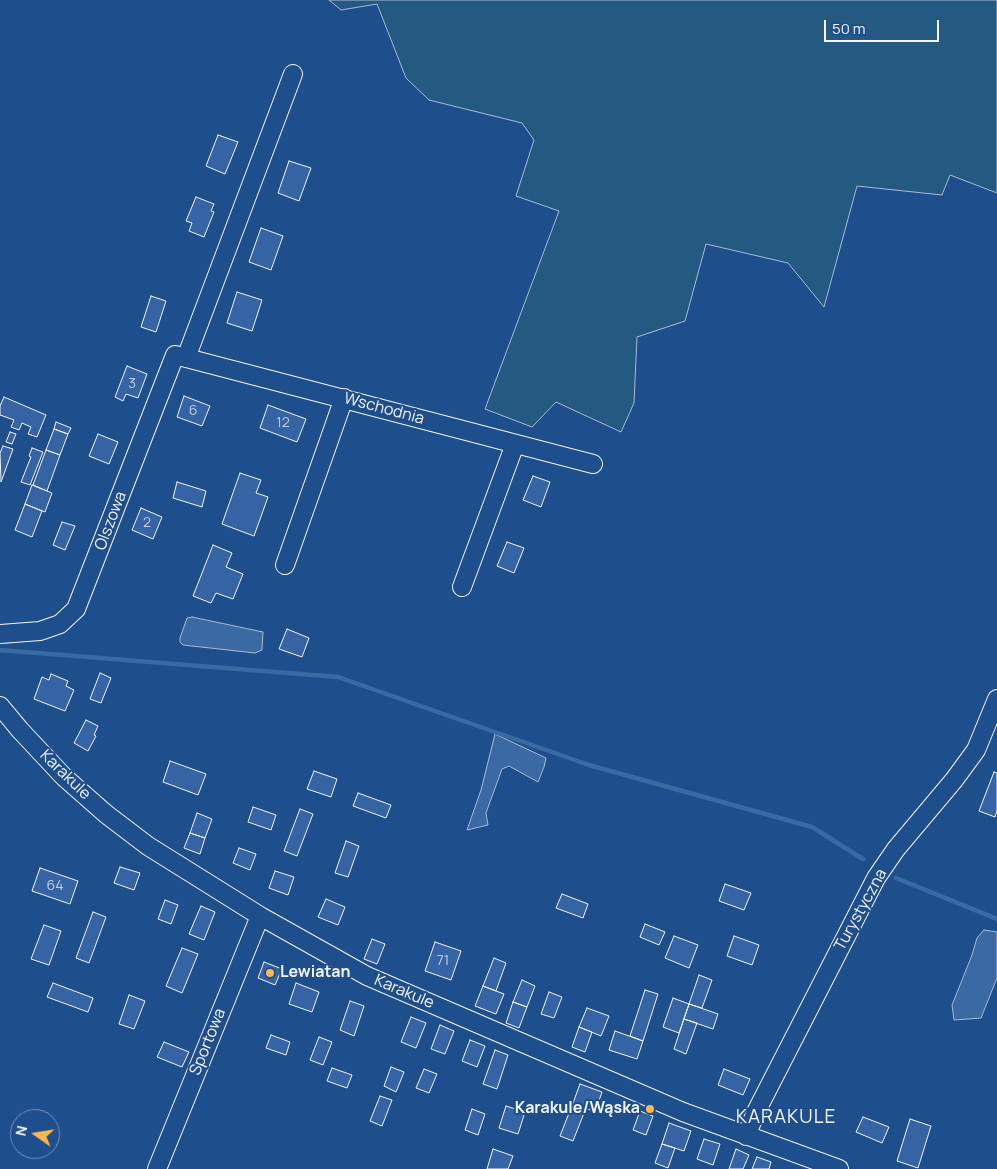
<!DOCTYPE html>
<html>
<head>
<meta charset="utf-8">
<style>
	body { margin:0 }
	#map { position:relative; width:997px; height:1169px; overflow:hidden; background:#1f4e8c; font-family:Manrope,sans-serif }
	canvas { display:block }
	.north { position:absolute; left:10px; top:1109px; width:50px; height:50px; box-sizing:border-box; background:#1f4e8c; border:1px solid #7391ba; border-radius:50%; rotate:283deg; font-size:14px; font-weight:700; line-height:20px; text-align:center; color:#f2f6ff }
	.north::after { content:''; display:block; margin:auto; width:18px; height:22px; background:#ffb74d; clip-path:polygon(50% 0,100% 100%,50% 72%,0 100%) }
	.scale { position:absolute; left:824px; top:20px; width:115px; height:22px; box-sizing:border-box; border:2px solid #f2f6ff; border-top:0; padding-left:6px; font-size:15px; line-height:18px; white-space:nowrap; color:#f2f6ff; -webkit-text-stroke:4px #1f4e8c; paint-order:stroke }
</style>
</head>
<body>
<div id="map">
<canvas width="997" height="1169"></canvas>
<div class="north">N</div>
<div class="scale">50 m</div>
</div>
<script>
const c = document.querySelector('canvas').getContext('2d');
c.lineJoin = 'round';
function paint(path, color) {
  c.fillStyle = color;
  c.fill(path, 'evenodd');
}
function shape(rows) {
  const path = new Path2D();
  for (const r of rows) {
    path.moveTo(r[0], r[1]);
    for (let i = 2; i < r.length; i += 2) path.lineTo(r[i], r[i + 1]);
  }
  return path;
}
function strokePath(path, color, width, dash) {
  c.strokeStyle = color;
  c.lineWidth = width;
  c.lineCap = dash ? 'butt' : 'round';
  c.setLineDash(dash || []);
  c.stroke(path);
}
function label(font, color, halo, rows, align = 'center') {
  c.font = font + ' Manrope,sans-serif';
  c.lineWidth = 4;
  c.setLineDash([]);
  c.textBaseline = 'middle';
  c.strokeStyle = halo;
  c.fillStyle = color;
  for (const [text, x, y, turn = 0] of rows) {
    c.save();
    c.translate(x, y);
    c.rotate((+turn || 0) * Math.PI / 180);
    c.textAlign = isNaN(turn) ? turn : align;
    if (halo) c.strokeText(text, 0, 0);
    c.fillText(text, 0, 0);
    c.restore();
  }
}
const green = shape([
	[329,0,997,0,997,193,950,175,942,195,857,186,824,307,788,263,706,244,685,321,637,337,634,403,621,432,556,402,532,427,485,409,559,211,516,196,534,140,522,123,429,100,406,78,377,4,341,10,329,0]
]);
paint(green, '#245a82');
strokePath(green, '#a8bbd7', 1);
const water = shape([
	[192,617,263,632,262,650,255,653,183,645,180,642,180,638,187,618,192,617],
	[495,734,546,758,544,767,538,782,509,766,502,769,486,813,488,825,467,830,481,790,495,734],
	[984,930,997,932,997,978,981,1018,954,1020,952,1005,972,955,977,938,984,930]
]);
paint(water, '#3b69a3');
strokePath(water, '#a8bbd7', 1);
strokePath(shape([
	[0,650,338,677,589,765,812,827,863,859],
	[896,878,997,919]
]), '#3b69a3', 4.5);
const building = shape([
	[218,135,238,142,225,174,206,166,218,135],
	[289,161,311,168,299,201,278,193,289,161],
	[196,197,214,204,211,211,214,212,204,237,189,231,192,223,186,221,196,197],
	[261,228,283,236,271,270,249,262,261,228],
	[237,292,262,300,252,331,227,323,237,292],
	[151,296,166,301,156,332,141,327,151,296],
	[127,366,147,374,138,398,126,394,123,401,115,397,127,366],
	[184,396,210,406,202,426,177,417,184,396],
	[4,397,46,415,37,437,28,434,31,427,22,423,19,430,11,427,14,420,0,415,0,406,4,397],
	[268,405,306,419,297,442,260,428,268,405],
	[56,422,71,428,68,434,54,429,56,422],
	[54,429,68,434,60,455,46,450,54,429],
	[10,432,16,434,12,444,6,442,10,432],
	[98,434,118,442,109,464,89,456,98,434],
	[3,446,13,449,1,482,0,453,3,446],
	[32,448,43,452,30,485,21,482,31,457,29,456,32,448],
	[46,450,60,455,47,491,33,485,46,450],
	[240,473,261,480,256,493,268,497,254,536,222,524,240,473],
	[533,476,550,482,541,507,523,500,533,476],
	[177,482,206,491,202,507,173,498,177,482],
	[32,485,52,493,45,512,25,504,32,485],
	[25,504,42,511,32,537,15,530,25,504],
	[141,508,162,517,153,539,132,530,141,508],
	[62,522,75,526,65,550,53,545,62,522],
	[507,542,524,548,514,573,497,566,507,542],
	[213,545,232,553,226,567,243,574,233,599,216,593,211,603,193,596,213,545],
	[287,629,309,638,302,657,279,649,287,629],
	[100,673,111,678,101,703,90,699,100,673],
	[51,674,68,681,66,686,74,690,65,711,34,699,42,677,49,680,51,674],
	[86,720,98,726,94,735,96,736,88,751,74,743,86,720],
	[170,761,206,774,198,795,163,782,170,761],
	[314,771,337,779,331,797,307,789,314,771],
	[994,772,997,773,997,811,995,817,979,811,994,772],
	[358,793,391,805,386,818,353,806,358,793],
	[253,807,276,815,271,830,248,822,253,807],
	[300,809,313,814,297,856,284,851,300,809],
	[197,813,212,819,205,838,190,833,197,813],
	[190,833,205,838,200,854,184,848,190,833],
	[346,841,359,846,348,877,335,873,346,841],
	[239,848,256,854,250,870,233,863,239,848],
	[120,867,140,873,134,890,114,883,120,867],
	[40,868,78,881,70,904,32,891,40,868],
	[275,871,294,877,288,895,269,888,275,871],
	[725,884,751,893,744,910,719,901,725,884],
	[562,894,588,904,583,918,556,908,562,894],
	[326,899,345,907,338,925,318,917,326,899],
	[165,900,178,905,171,924,158,919,165,900],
	[201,906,215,912,204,940,189,934,201,906],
	[93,912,106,917,89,963,76,958,93,912],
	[645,924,665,932,659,945,640,937,645,924],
	[44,925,61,931,49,965,31,959,44,925],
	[674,936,698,945,689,968,665,958,674,936],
	[734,936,759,945,752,965,727,956,734,936],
	[372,939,385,944,377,964,364,959,372,939],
	[435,942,461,951,451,980,425,971,435,942],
	[182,948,198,954,182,993,166,986,182,948],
	[494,958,506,963,496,991,483,986,494,958],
	[264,962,282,969,275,985,258,978,264,962],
	[699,975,712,980,702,1008,689,1004,699,975],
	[522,980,535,986,527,1007,513,1002,522,980],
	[53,983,93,998,88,1012,47,997,53,983],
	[296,983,319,992,312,1012,289,1004,296,983],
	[483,986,504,994,496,1014,475,1006,483,986],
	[645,990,658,994,643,1041,630,1036,645,990],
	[549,992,562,997,554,1018,541,1014,549,992],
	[129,995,145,1001,134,1029,119,1024,129,995],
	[673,998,689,1004,679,1033,663,1027,673,998],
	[350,1001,364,1006,354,1036,340,1030,350,1001],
	[513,1002,527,1007,519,1028,506,1023,513,1002],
	[689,1004,718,1014,713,1029,684,1019,689,1004],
	[587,1008,609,1016,601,1036,579,1027,587,1008],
	[411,1017,426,1023,416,1048,401,1042,411,1017],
	[684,1019,697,1023,686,1054,674,1049,684,1019],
	[440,1025,454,1031,445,1054,431,1049,440,1025],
	[579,1027,592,1032,585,1052,572,1047,579,1027],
	[615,1031,643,1041,637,1059,609,1050,615,1031],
	[271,1035,290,1042,286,1055,266,1048,271,1035],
	[319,1037,332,1042,323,1065,310,1060,319,1037],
	[470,1040,485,1046,477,1067,462,1061,470,1040],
	[164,1042,189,1052,182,1067,157,1057,164,1042],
	[495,1050,508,1055,497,1089,483,1084,495,1050],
	[391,1067,404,1072,396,1092,384,1086,391,1067],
	[332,1068,352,1075,347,1088,327,1081,332,1068],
	[424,1069,437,1074,429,1093,416,1088,424,1069],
	[724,1069,750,1079,743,1095,718,1085,724,1069],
	[580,1084,602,1092,595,1112,573,1103,580,1084],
	[380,1096,392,1100,382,1126,370,1121,380,1096],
	[573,1103,586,1108,573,1141,560,1136,573,1103],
	[506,1106,525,1112,518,1134,499,1128,506,1106],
	[472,1109,485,1114,478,1135,465,1130,472,1109],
	[640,1111,653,1116,646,1135,633,1130,640,1111],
	[863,1117,889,1127,882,1143,856,1132,863,1117],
	[910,1119,931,1126,918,1168,897,1161,910,1119],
	[669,1123,691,1131,684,1151,662,1144,669,1123],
	[704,1139,720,1144,713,1165,697,1159,704,1139],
	[662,1144,675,1148,668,1168,655,1163,662,1144],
	[493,1149,513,1156,508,1169,487,1169,493,1149],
	[736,1149,749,1155,743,1169,729,1169,736,1149],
	[757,1157,771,1162,769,1169,752,1169,757,1157]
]);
paint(building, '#3563a3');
strokePath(building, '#f2f6ff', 1);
const minor = shape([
	[186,358,293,74],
	[285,565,344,398],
	[462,587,515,444],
	[0,634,40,631,60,624,76,609,175,355,593,464],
	[0,706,20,730,64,777,106,814,148,846,260,916,367,976,683,1112,839,1169],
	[746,1136,756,1112,876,878,896,849,954,780,976,750,997,699],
	[157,1169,260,916]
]);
strokePath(minor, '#f2f6ff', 20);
strokePath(minor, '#1f4e8c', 18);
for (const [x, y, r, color] of [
	[270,973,5,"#ffb74d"],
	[650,1109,5,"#ffb74d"]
]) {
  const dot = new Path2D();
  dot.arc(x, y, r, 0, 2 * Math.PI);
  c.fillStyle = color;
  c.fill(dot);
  strokePath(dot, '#1f4e8c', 2);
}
label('14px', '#c3d1e8', null, [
	["3",132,384],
	["6",193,411],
	["12",283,423],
	["2",147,523],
	["64",55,886],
	["71",443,961]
]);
label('16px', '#f2f6ff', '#1f4e8c', [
	["Wschodnia",384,409,15],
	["Olszowa",111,521,-69],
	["Karakule",65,775,44],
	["Turystyczna",861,910,-61],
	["Karakule",404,992,23],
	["Sportowa",208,1042,-68]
]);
label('bold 16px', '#f2f6ff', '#1f4e8c', [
	["Lewiatan",280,973],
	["Karakule/Wąska",640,1109,"right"]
], 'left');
c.letterSpacing = '1px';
label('19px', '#f2f6ff', '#1f4e8c', [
	["KARAKULE",786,1118]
]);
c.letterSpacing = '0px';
</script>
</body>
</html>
